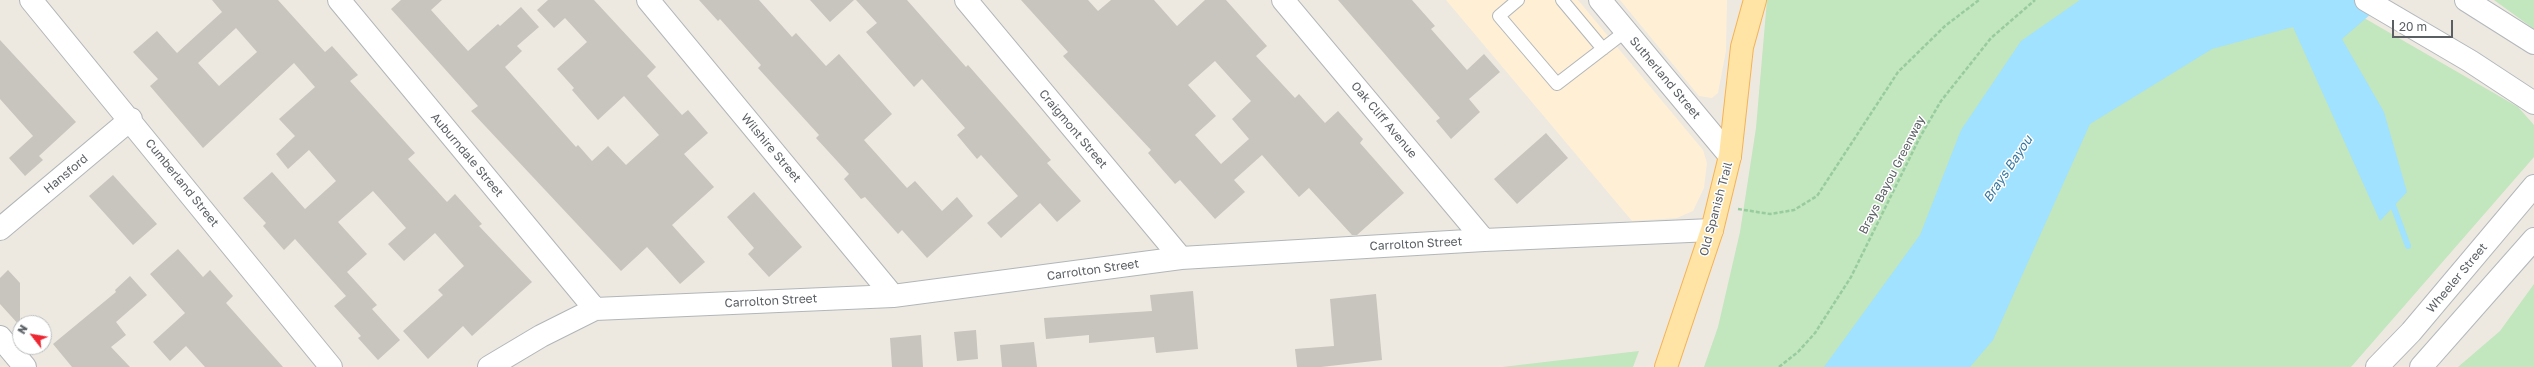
<!DOCTYPE html>
<html>
<head>
<meta charset="utf-8">
<style>
	body { margin:0 }
	#map { position:relative; width:2534px; height:367px; overflow:hidden; background:#ede9e1; font-family:"Golos Text",sans-serif }
	canvas { display:block }
	.north { position:absolute; left:12px; top:315px; width:40px; height:40px; box-sizing:border-box; background:#fff; border:1px solid #bdbfc1; border-radius:50%; rotate:301deg; font-size:11px; font-weight:700; line-height:16px; text-align:center; color:#5a5f63 }
	.north::after { content:''; display:block; margin:auto; width:14px; height:18px; background:#ed2732; clip-path:polygon(50% 0,100% 100%,50% 72%,0 100%) }
	.scale { position:absolute; left:2392px; top:20px; width:61px; height:18px; box-sizing:border-box; border:2px solid #5a5f63; border-top:0; padding-left:5px; font-size:12px; line-height:14px; white-space:nowrap; color:#5a5f63; -webkit-text-stroke:3px #fff; paint-order:stroke }
</style>
</head>
<body>
<div id="map">
<canvas width="2534" height="367"></canvas>
<div class="north">N</div>
<div class="scale">20 m</div>
</div>
<script>
const c = document.querySelector('canvas').getContext('2d');
c.lineJoin = 'round';
function paint(path, color) {
  c.fillStyle = color;
  c.fill(path, 'evenodd');
}
function shape(rows) {
  const path = new Path2D();
  for (const r of rows) {
    path.moveTo(r[0], r[1]);
    for (let i = 2; i < r.length; i += 2) path.lineTo(r[i], r[i + 1]);
  }
  return path;
}
function strokePath(path, color, width, dash) {
  c.strokeStyle = color;
  c.lineWidth = width;
  c.lineCap = dash ? 'butt' : 'round';
  c.setLineDash(dash || []);
  c.stroke(path);
}
function label(font, color, halo, rows, align = 'center') {
  c.font = font + ' "Golos Text",sans-serif';
  c.lineWidth = 3;
  c.setLineDash([]);
  c.textBaseline = 'middle';
  c.strokeStyle = halo;
  c.fillStyle = color;
  for (const [text, x, y, turn = 0] of rows) {
    c.save();
    c.translate(x, y);
    c.rotate((+turn || 0) * Math.PI / 180);
    c.textAlign = isNaN(turn) ? turn : align;
    if (halo) c.strokeText(text, 0, 0);
    c.fillText(text, 0, 0);
    c.restore();
  }
}
paint(shape([
	[1446,0,1578,0,1703,150,1707,163,1704,188,1693,211,1677,218,1632,221],
	[1620,0,1727,0,1726,51,1718,93,1712,98,1699,96]
]), '#ffefd5');
paint(shape([
	[1767,0,2333,0,2518,107,2534,125,2534,157,2351,367,1704,367,1718,327,1740,232,1756,128],
	[2494,0,2534,0,2534,29],
	[2534,284,2534,367,2458,367,2500,331],
	[1639,351,1633,367,1502,367]
]), '#c2e6bd');
paint(shape([
	[2080,0,2387,0,2342,39,2384,112,2407,192,2380,221,2293,27,2212,49,2090,124,1993,340,1970,367,1824,367,1920,235,1961,130,2021,41]
]), '#a0e2ff');
strokePath(shape([
	[2391,200,2408,246]
]), '#a0e2ff', 6);
paint(shape([
	[212,0,278,0,325,52,332,46,358,75,350,81,415,153,408,159,447,202,455,194,482,224,479,226,532,282,472,336,463,326,428,359,403,331,443,295,438,290,464,266,435,233,404,261,388,244,406,228,373,191,338,222,367,254,347,272,377,305,372,309,400,340,378,360,358,338,361,336,334,306,346,296,295,239,284,250,263,226,266,223,243,198,272,172,305,209,336,181,309,150,288,169,276,154,295,136,279,119,315,87,294,63,203,148,150,86,158,79,133,52,157,31,177,53,222,12],
	[236,28,257,52,219,86,198,63],
	[401,0,442,0,431,10,468,51,498,24,500,26,521,7,539,27,517,46,522,51,505,67,576,147,578,145,592,161,608,146,626,165,659,135,624,96,598,120,572,90,574,88,557,69,587,42,565,18,554,28,537,10,548,0,594,0,656,67,647,76,682,115,688,110,708,133,684,154,714,187,672,225,705,262,680,284,647,247,621,271,471,111,478,106,391,9],
	[699,0,759,0,792,37,796,33,826,66,839,54,892,114,864,140,907,188,915,181,942,211,957,197,973,216,927,258,902,230,898,234,865,197,861,199,844,179,849,174,816,138,819,135,758,68,761,65,720,19,718,21],
	[810,0,854,0,830,22],
	[856,0,907,0,966,67,968,65,1018,122,1051,160,1047,163,1081,201,1057,222,1040,203,1001,238,987,223,1018,196,981,155,977,159,957,135,965,128,922,79,914,87,866,32,877,23],
	[1021,0,1088,0,1098,11,1111,0,1154,0,1177,26,1205,0,1226,0,1267,46,1256,56,1295,98,1299,94,1325,123,1338,111,1363,139,1360,143,1404,193,1357,235,1352,235,1309,188,1299,197,1262,155,1234,180,1245,192,1215,219,1180,180,1175,184,1148,153,1151,150,1063,56,1068,52],
	[1215,61,1251,101,1232,119,1249,139,1221,164,1195,135,1216,116,1188,85],
	[1338,0,1412,0,1435,26,1431,29,1467,70,1484,54,1500,72,1469,99,1480,112,1451,139,1436,121,1440,118],
	[0,40,76,122,39,156,43,160,25,176,9,158,33,136,0,99],
	[1546,133,1568,158,1517,204,1494,179],
	[113,175,157,224,133,245,89,196],
	[754,192,802,247,769,277,748,254,754,248,727,217],
	[178,249,203,277,210,270,233,296,226,303,283,367,205,367,186,346,170,361,153,342,185,313,150,274],
	[8,270,20,283,20,326,0,304,0,278],
	[130,276,147,295,116,322,126,335,111,347,130,367,72,367,53,344,116,292,115,290],
	[1193,291,1198,349,1156,353,1154,337,1089,343,1089,335,1046,339,1044,318,1152,311,1150,295],
	[1376,294,1382,360,1321,367,1297,367,1295,349,1334,346,1330,299],
	[976,330,978,359,957,361,954,332],
	[921,335,923,367,892,367,890,338],
	[1034,342,1037,367,1002,367,1000,345]
]), '#c8c4be');
const service = shape([
	[1518,0,1499,16,1557,84,1626,31],
	[1562,0,1603,49]
]);
const minor = shape([
	[31,0,331,367],
	[339,0,595,309],
	[648,0,893,296],
	[966,0,1181,258],
	[1283,0,1484,240],
	[1600,0,1730,156],
	[0,229,131,119],
	[0,337,25,367],
	[489,367,541,336,595,309,893,296,1181,258,1484,240,1712,230]
]);
const secondary = shape([
	[2366,0,2470,61,2534,103],
	[2466,0,2534,43],
	[2377,367,2411,332,2534,186],
	[2421,367,2534,239]
]);
const primary = shape([
	[1666,367,1712,230,1730,156,1742,47,1755,0]
]);
strokePath(service, '#b2b6b9', 14);
strokePath(minor, '#b2b6b9', 24);
strokePath(secondary, '#b3b8bc', 24);
strokePath(primary, '#f5b253', 24);
strokePath(shape([
	[1738,209,1770,214,1794,210,1817,196,1898,72,1945,26,1979,0],
	[1779,367,1798,352,1815,333,1851,277,1920,137,1941,101,1991,38,2035,0]
]), '#98cca0', 2.5, [4, 2]);
strokePath(service, '#fff', 12);
strokePath(minor, '#fff', 22);
strokePath(secondary, '#fff', 22);
strokePath(primary, '#ffe4a5', 22);
label('12px', '#5a5f63', '#fff', [
	["Sutherland Street",1665,78,50],
	["Oak Cliff Avenue",1384,120,50],
	["Craigmont Street",1073,129,50],
	["Wilshire Street",771,148,50],
	["Auburndale Street",467,155,50],
	["Hansford",66,174,-40],
	["Brays Bayou Greenway",1892,175,-63],
	["Cumberland Street",182,183,51],
	["Old Spanish Trail",1716,209,-75],
	["Carrolton Street",1416,244,-3],
	["Carrolton Street",1093,270,-8],
	["Wheeler Street",2457,278,-50],
	["Carrolton Street",771,301,-3]
]);
label('italic 13px', '#3678a1', '#fff', [
	["Brays Bayou",2008,169,-56]
]);
</script>
</body>
</html>
